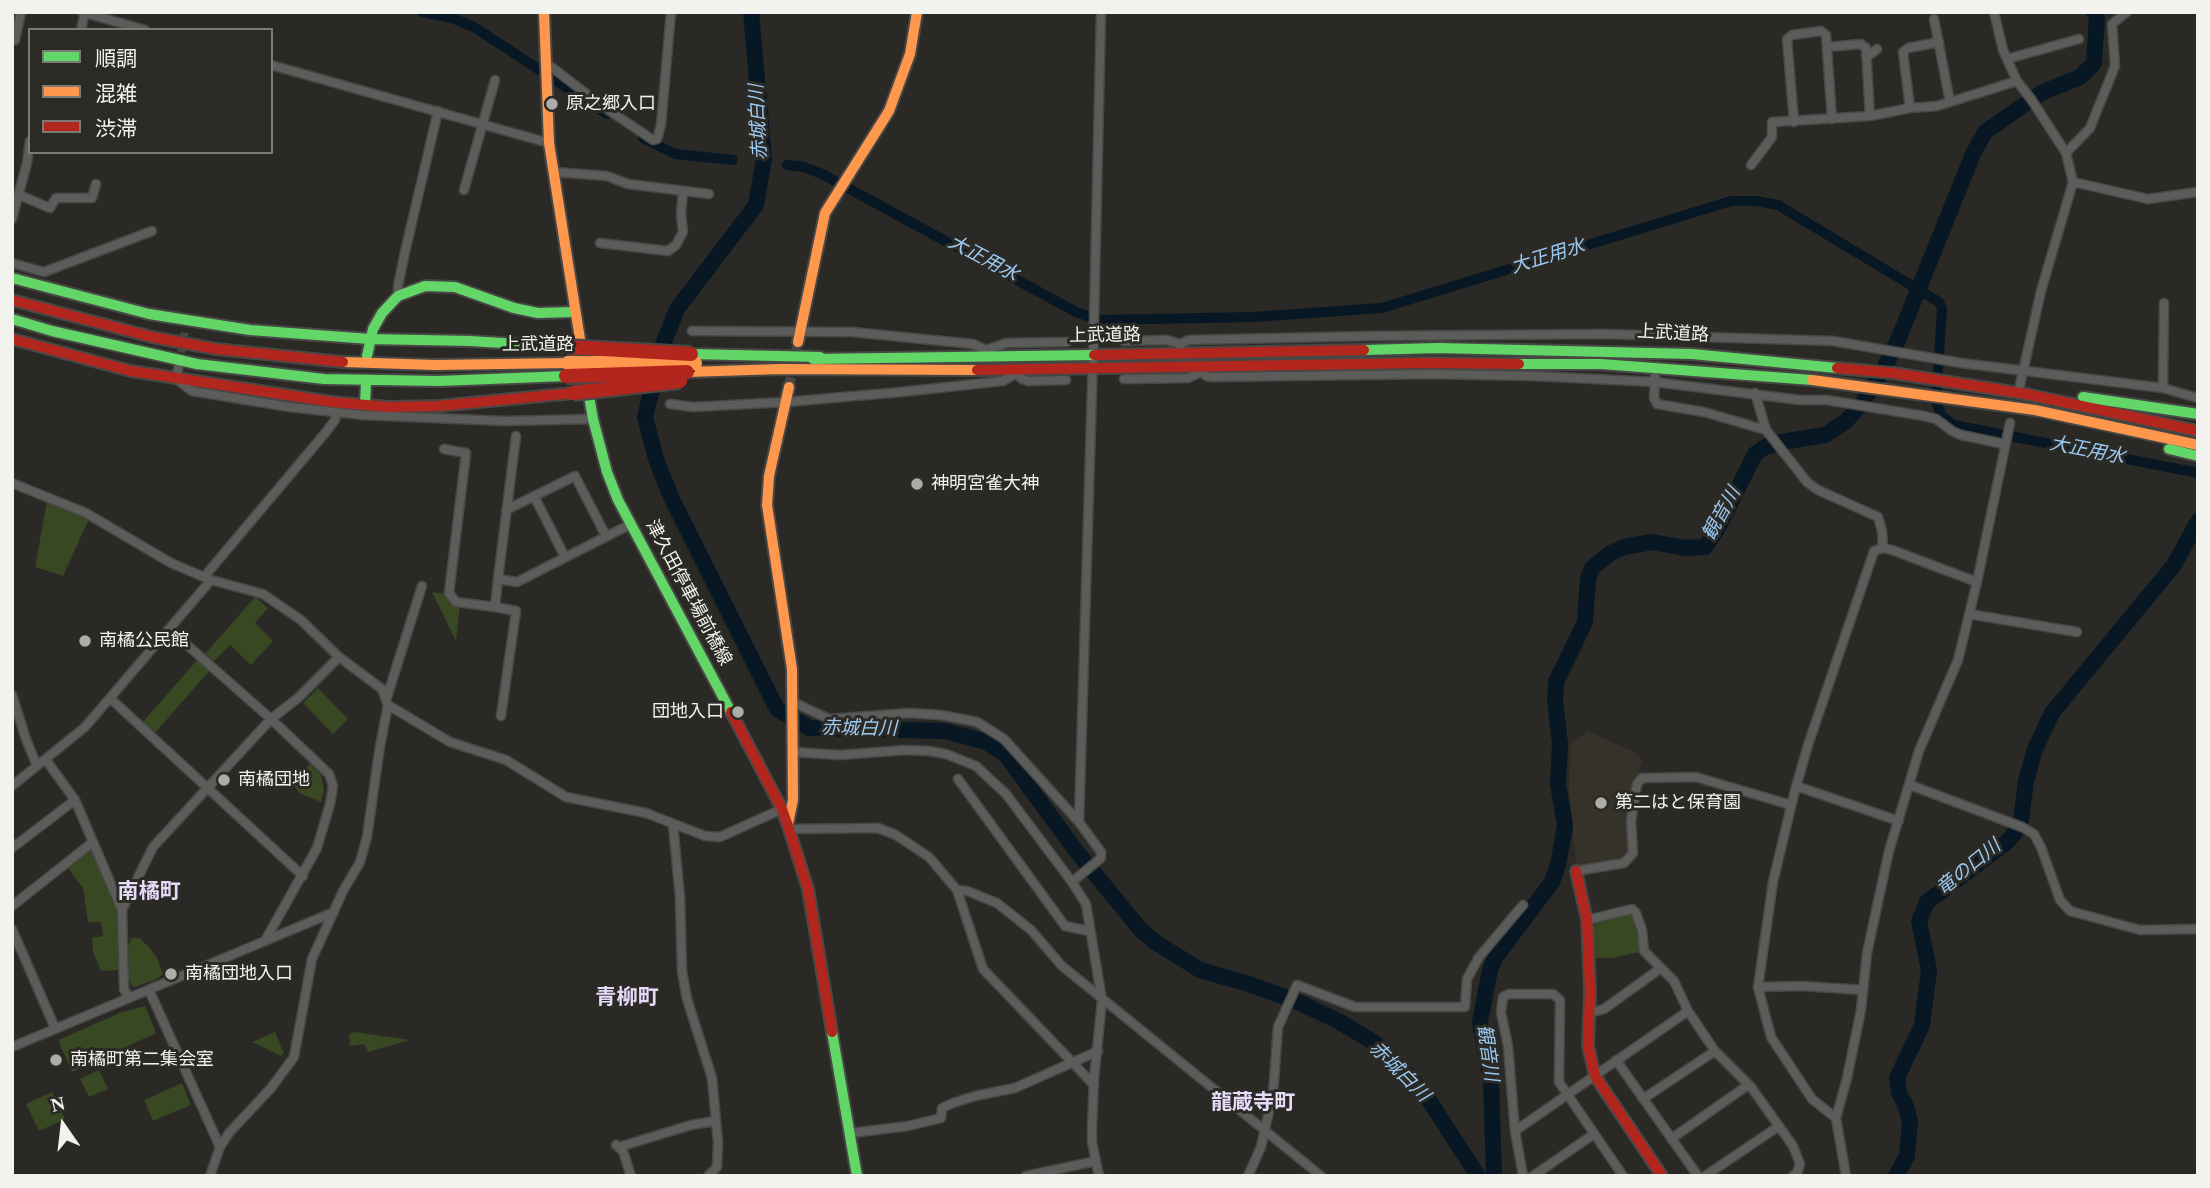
<!DOCTYPE html>
<html>
<head>
<meta charset="utf-8">
<style>
	body { margin:0 }
	#map { position:relative; width:2210px; height:1188px; overflow:hidden; background:#2a2926; font-family:"Times New Roman","Noto Sans JP",serif }
	canvas { display:block }
	.frame { position:absolute; inset:0; border:14px solid #f2f2ef; pointer-events:none }
	.legend { position:absolute; left:28px; top:28px; width:245px; height:126px; box-sizing:border-box; background:#2b2a25; border:2px solid #7b7a76; margin:0; padding:9px 12px; list-style:none; font-size:21px; color:#f2f2ef }
	.legend li { display:flex; align-items:center; gap:14px; height:35px }
	.legend b { width:35px; border:2px solid #7b7a76 }
	.north { position:absolute; left:28px; top:1090px; width:70px; height:70px; -webkit-text-stroke:5px #2b2a25; paint-order:stroke; rotate:346deg; font-size:19px; font-weight:700; line-height:28px; text-align:center; color:#f2f2ef }
	.north::after { content:''; display:block; margin:auto; width:24px; height:32px; background:#f2f2ef; clip-path:polygon(50% 0,100% 100%,50% 72%,0 100%) }
</style>
</head>
<body>
<div id="map">
<canvas width="2210" height="1188"></canvas>
<div class="frame"></div>
<ul class="legend">
<li><b style="height:9px;background:#63d668"></b>順調</li>
<li><b style="height:9px;background:#ff974d"></b>混雑</li>
<li><b style="height:9px;background:#b3261e"></b>渋滞</li>
</ul>
<div class="north">N</div>
</div>
<script>
const c = document.querySelector('canvas').getContext('2d');
c.lineJoin = 'round';
function paint(path, color) {
  c.fillStyle = color;
  c.fill(path, 'evenodd');
}
function shape(rows) {
  const path = new Path2D();
  for (const r of rows) {
    path.moveTo(r[0], r[1]);
    for (let i = 2; i < r.length; i += 2) path.lineTo(r[i], r[i + 1]);
  }
  return path;
}
function strokePath(path, color, width, dash) {
  c.strokeStyle = color;
  c.lineWidth = width;
  c.lineCap = dash ? 'butt' : 'round';
  c.setLineDash(dash || []);
  c.stroke(path);
}
function label(font, color, halo, rows, align = 'center') {
  c.font = font + ' "Times New Roman","Noto Sans JP",serif';
  c.lineWidth = 6;
  c.setLineDash([]);
  c.textBaseline = 'middle';
  c.strokeStyle = halo;
  c.fillStyle = color;
  for (const [text, x, y, turn = 0] of rows) {
    c.save();
    c.translate(x, y);
    c.rotate((+turn || 0) * Math.PI / 180);
    c.textAlign = isNaN(turn) ? turn : align;
    if (halo) c.strokeText(text, 0, 0);
    c.fillText(text, 0, 0);
    c.restore();
  }
}
paint(shape([
	[1588,731,1634,752,1643,761,1635,782,1628,818,1629,853,1625,859,1576,866,1569,788,1570,744]
]), '#343229');
paint(shape([
	[47,501,89,519,63,576,35,567],
	[432,592,447,594,460,605,456,641],
	[255,597,268,608,255,623,273,641,251,665,230,645,214,661,205,654],
	[198,659,210,670,154,734,142,723],
	[318,688,348,719,333,734,303,703],
	[310,764,321,775,324,790,321,802,299,793,292,782],
	[90,848,119,912,118,970,101,971,93,952,92,938,103,936,101,922,88,922,83,888,67,867],
	[1629,913,1634,916,1640,952,1612,958,1596,958,1593,929,1596,922],
	[131,938,139,938,149,947,157,958,163,974,155,980,135,987,131,985,129,979,128,948],
	[145,1006,156,1033,72,1072,58,1040,122,1012],
	[275,1032,284,1053,281,1056,252,1042],
	[354,1032,410,1040,368,1052,364,1044,350,1046,349,1034],
	[99,1070,108,1089,89,1097,80,1079],
	[182,1083,191,1105,153,1121,144,1100],
	[52,1092,65,1119,39,1131,26,1104]
]), '#384823');
strokePath(shape([
	[422,12,452,18,474,27,607,114],
	[643,138,675,154,733,160],
	[787,165,804,167,822,174,1076,312,1099,320,1253,317,1382,308,1731,201,1757,201,1778,205,1939,302,1942,309,1936,402,1942,416,1954,425,2198,473]
]), '#071724', 10);
strokePath(shape([
	[751,12,764,159,756,205,677,309,662,347,645,417,656,459,671,497,777,709,809,728,945,731,986,742,1005,754,1077,852,1140,929,1155,942,1200,970,1249,984,1298,1002,1338,1021,1375,1043,1423,1091,1478,1176],
	[1494,1176,1491,1080,1480,1022,1490,970,1495,958,1552,882,1558,865,1565,826,1558,784,1560,744,1555,700,1556,682,1585,622,1588,579,1592,568,1611,553,1624,547,1652,542,1685,548,1705,547,1717,530,1755,454,1765,447,1781,442,1825,435,1845,422,1861,405,1885,367,1898,340,1973,154,1985,132,2041,93,2080,77,2094,63,2097,17,2094,12],
	[1896,1176,1907,1156,1910,1122,1906,1106,1899,1093,1897,1078,1922,1025,1929,970,1919,921,1927,902,2008,841,2016,831,2021,820,2026,781,2035,749,2052,713,2174,565,2198,521]
]), '#071724', 16);
strokePath(shape([
	[179,364,185,331]
]), '#484744', 8, [8, 4]);
strokePath(shape([
	[789,387,798,342]
]), '#484744', 10, [10, 5]);
const street = shape([
	[82,12,145,30],
	[1994,12,2003,50,2017,81,2031,99,2066,153,2073,182,2041,291,2020,385],
	[1934,19,1950,102],
	[81,30,85,12],
	[12,39,15,40,21,12],
	[1827,47,1861,44,1866,48,1870,116],
	[1866,55,1871,54,1877,49],
	[2007,59,2079,39],
	[545,62,601,105,653,140,657,139,661,125,671,12],
	[271,65,549,143],
	[1910,108,1903,52,1908,48,1939,42],
	[1794,122,1787,39,1792,35,1821,31,1826,35,1832,119],
	[2066,153,2090,128,2115,66,2112,24,2127,12],
	[1751,165,1772,137,1772,122,1870,116,1910,108,1937,106,2017,81],
	[554,172,607,176,628,184,709,194],
	[2073,182,2148,199,2198,192],
	[464,190,495,80],
	[19,195,50,208,56,198,92,198,96,184],
	[12,219,27,163,30,141],
	[600,243,668,251,676,245,683,232,681,214,683,191],
	[12,263,44,272,152,231],
	[398,296,398,286,405,252,438,111],
	[692,331,852,332,973,344,986,350,992,357],
	[1123,341,1167,340,1181,344],
	[986,350,1006,343,1067,342],
	[1179,354,1181,344,1188,340,1371,336,1606,334,1833,341,1961,363,2163,388,2198,398],
	[179,364,176,379,192,391,289,407,363,415,505,421,593,419],
	[1200,367,1206,376,1212,377,1432,374,1534,376,1655,382,1800,400,1827,400,1924,416,1936,419,1952,431,1961,435,2004,444],
	[1014,371,1022,379,1028,381,1066,380],
	[1655,377,1654,398,1657,404,1704,412,1766,430],
	[1124,379,1188,378,1201,372],
	[2163,388,2164,303],
	[1755,393,1766,430,1807,482,1818,490,1878,517,1882,531,1883,548],
	[670,404,693,407,786,402,901,392,1003,381,1013,375,1014,371],
	[516,436,498,579,517,582,631,524],
	[444,449,466,453,449,593,456,602,495,607],
	[12,483,86,513,171,563,211,580,263,594,301,620,339,657,382,689,388,705,450,742,506,760,566,797,646,813,705,836,720,837,782,809],
	[534,496,565,557],
	[506,510,575,476,606,536],
	[204,577,326,432,335,420,336,413],
	[498,579,495,607,516,611,501,716],
	[1969,614,2077,632],
	[169,629,271,719,329,774,333,786,330,804,317,848,266,939],
	[12,695,26,739,37,766],
	[387,697,422,586],
	[111,699,303,876],
	[793,702,829,719,909,713,941,715,977,722,1004,739,1079,822,1101,852,1101,858,1072,882],
	[793,752,840,755,905,750,929,751,946,754,976,766,1006,794,1072,882,1086,904,1102,1000,1094,1079,1092,1126,1092,1142,1099,1176],
	[46,760,75,800,122,910,124,989,129,998],
	[958,779,1065,926,1089,931],
	[1910,785,2022,827,2034,834,2041,847,2060,900,2070,911,2140,930,2198,929],
	[12,786,85,727,211,580],
	[1796,786,1899,821],
	[1079,822,1094,322,1101,12],
	[673,825,680,897,682,971,687,999,712,1078,718,1142,717,1167,708,1176],
	[789,829,878,828,896,835,929,857,957,890,967,891,997,903,1031,930,1062,966,1321,1176],
	[12,848,75,800],
	[1576,871,1624,863,1633,853,1631,821,1637,784,1642,778,1696,777,1791,805],
	[957,890,983,969,1094,1085],
	[12,906,93,842],
	[122,910,153,847,271,719,298,698,339,657],
	[1587,920,1632,909,1636,913,1642,930,1644,951,1674,981,1688,1011,1715,1051,1751,1087,1793,1146,1800,1164,1797,1173,1793,1176],
	[12,929,55,1028],
	[1758,987,1802,986,1863,990],
	[149,990,220,1147],
	[1589,1013,1604,1009,1661,968],
	[12,1047,334,912],
	[1616,1060,1698,1176],
	[1643,1099,1715,1051],
	[1836,1118,1812,1099,1771,1037,1758,987,1773,882,1794,794,1808,745,1874,551,1883,548,1892,550,1977,582],
	[1515,1131,1688,1011],
	[851,1133,908,1126,941,1118,942,1108,953,1103,975,1096,1015,1088,1098,1051],
	[1671,1139,1748,1085],
	[616,1145,623,1151,631,1176],
	[619,1147,691,1125,715,1121],
	[210,1176,220,1147,229,1133,271,1088,294,1057,312,959,343,891,360,862,367,837,380,746,388,705],
	[1026,1176,1096,1161],
	[1248,1176,1261,1147,1273,1094,1278,1027,1297,985,1355,1007,1465,1007,1467,979,1479,957,1523,905],
	[1523,1176,1515,1131,1508,1046,1501,1012,1503,997,1509,994,1553,994,1560,1000,1559,1082,1623,1176],
	[1533,1176,1594,1134],
	[1705,1176,1779,1126],
	[1846,1176,1836,1118,1847,1078,1861,1010,1867,953,1889,851,1919,751,1958,660,1977,582,2010,423]
]);
const fast = shape([
	[12,278,149,314,250,330,370,339,470,341,567,347],
	[12,319,52,331,197,364,324,379,439,381,566,376],
	[1364,350,1438,348,1692,354,1837,368],
	[691,354,820,357],
	[367,356,373,329,382,313,398,296,425,286,455,287,514,308,538,313,574,312],
	[813,359,1094,355],
	[1519,364,1601,364,1812,380],
	[587,385,593,419,607,472,618,500,731,712],
	[2083,397,2198,414],
	[365,405,366,383],
	[2169,449,2198,456],
	[832,1032,857,1176]
]);
const slow = shape([
	[544,12,549,143,582,352],
	[798,342,825,213,889,111,910,54,917,12],
	[343,362,435,365,568,363],
	[687,372,781,369,977,370],
	[1812,380,2035,410,2198,445],
	[788,824,793,800,792,669,767,505,769,476,789,387]
]);
const jam = shape([
	[12,300,152,337,216,349,343,362],
	[12,339,131,371,332,402,389,407,438,406,573,393],
	[1094,355,1364,350],
	[1837,368,1893,373,2026,394,2198,431],
	[977,370,1424,363,1519,364],
	[731,712,782,809,789,829,808,889,832,1032],
	[1576,871,1587,920,1590,991,1588,1046,1595,1076,1662,1176]
]);
strokePath(street, '#474745', 11);
strokePath(fast, '#474745', 14);
strokePath(slow, '#474745', 14);
strokePath(jam, '#474745', 14);
strokePath(street, '#5c5c5a', 8);
strokePath(fast, '#63d668', 10);
strokePath(slow, '#ff974d', 10);
strokePath(jam, '#b3261e', 10);
const slowBridge = shape([
	[568,363,695,363]
]);
const jamBridge = shape([
	[567,347,691,354],
	[566,376,687,372],
	[573,393,680,381]
]);
strokePath(slowBridge, '#474745', 18, []);
strokePath(jamBridge, '#474745', 18, []);
strokePath(slowBridge, '#ff974d', 14);
strokePath(jamBridge, '#b3261e', 14);
for (const [x, y, r, color] of [
	[552,104,7,"#acaca9"],
	[917,484,7,"#acaca9"],
	[85,641,7,"#acaca9"],
	[738,712,7,"#acaca9"],
	[224,780,7,"#acaca9"],
	[1601,803,7,"#acaca9"],
	[171,974,7,"#acaca9"],
	[56,1060,7,"#acaca9"]
]) {
  const dot = new Path2D();
  dot.arc(x, y, r, 0, 2 * Math.PI);
  c.fillStyle = color;
  c.fill(dot);
  strokePath(dot, '#2b2a25', 2.5);
}
label('18px', '#f2f2ef', '#2b2a25', [
	["原之郷入口",566,104],
	["神明宮雀大神",931,484],
	["南橘公民館",99,641],
	["団地入口",724,712,"right"],
	["南橘団地",238,780],
	["第二はと保育園",1615,803],
	["南橘団地入口",185,974],
	["南橘町第二集会室",70,1060]
], 'left');
label('18px', '#f2f2ef', '#2b2a25', [
	["上武道路",1673,334,3],
	["上武道路",1105,336,-1],
	["上武道路",538,345],
	["津久田停車場前橋線",688,593,62]
]);
label('italic 19px', '#9cc9f4', '#2b2a25', [
	["赤城白川",759,122,-93],
	["大正用水",1548,257,-17],
	["大正用水",983,259,28],
	["大正用水",2087,451,11],
	["観音川",1722,514,-61],
	["赤城白川",859,729,1],
	["竜の口川",1969,868,-39],
	["観音川",1487,1053,82],
	["赤城白川",1399,1072,45]
]);
label('bold 21px', '#e4dbf8', '#2b2a25', [
	["南橘町",149,893],
	["青柳町",627,999],
	["龍蔵寺町",1253,1104]
]);
</script>
</body>
</html>
